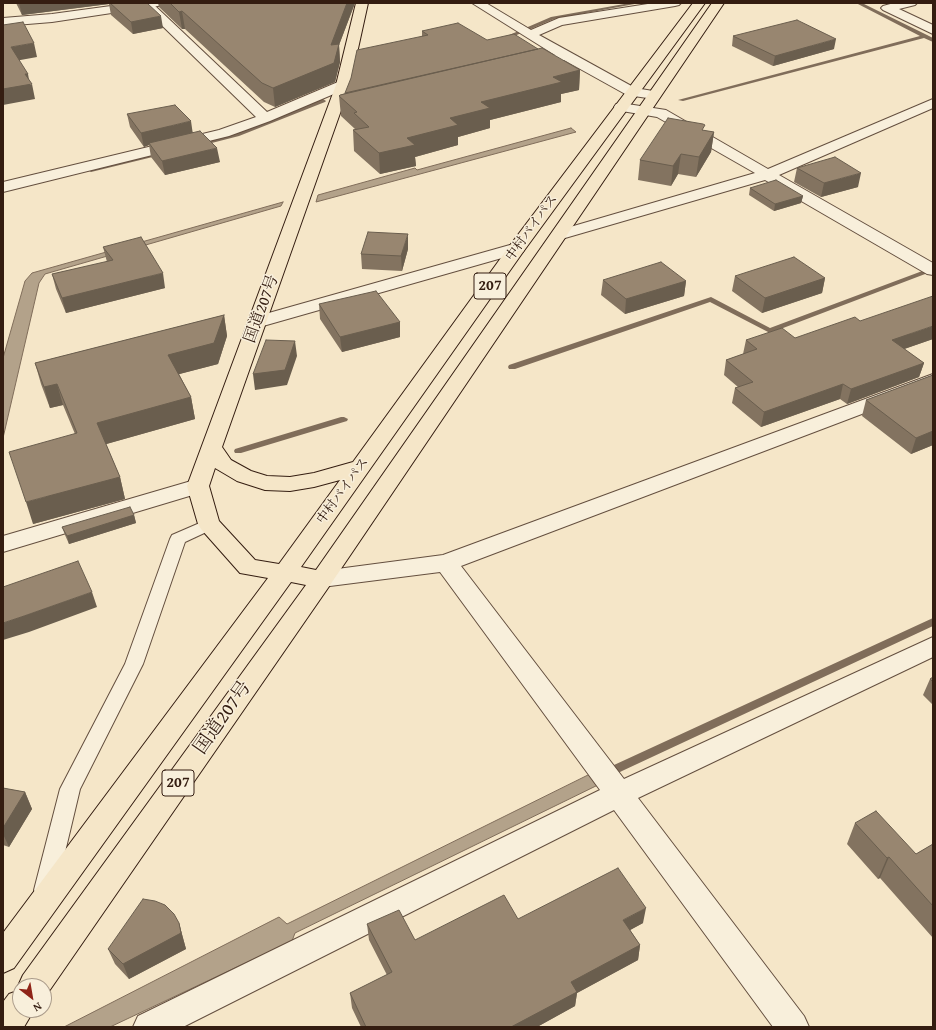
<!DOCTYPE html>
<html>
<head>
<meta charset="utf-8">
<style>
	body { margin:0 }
	#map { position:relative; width:936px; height:1030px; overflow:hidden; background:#f5e6c8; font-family:"Gentium Book Plus",serif }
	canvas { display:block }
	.frame { position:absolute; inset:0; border:4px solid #341d11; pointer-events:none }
	.north { position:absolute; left:12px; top:978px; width:40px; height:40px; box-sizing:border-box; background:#f8efdb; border:1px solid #aa9b8a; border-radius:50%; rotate:149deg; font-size:11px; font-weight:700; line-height:16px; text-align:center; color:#341d11 }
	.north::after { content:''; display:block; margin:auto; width:14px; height:18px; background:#8f2418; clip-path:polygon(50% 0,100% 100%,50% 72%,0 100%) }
</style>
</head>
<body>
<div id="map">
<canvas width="936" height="1030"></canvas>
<div class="frame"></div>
<div class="north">N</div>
</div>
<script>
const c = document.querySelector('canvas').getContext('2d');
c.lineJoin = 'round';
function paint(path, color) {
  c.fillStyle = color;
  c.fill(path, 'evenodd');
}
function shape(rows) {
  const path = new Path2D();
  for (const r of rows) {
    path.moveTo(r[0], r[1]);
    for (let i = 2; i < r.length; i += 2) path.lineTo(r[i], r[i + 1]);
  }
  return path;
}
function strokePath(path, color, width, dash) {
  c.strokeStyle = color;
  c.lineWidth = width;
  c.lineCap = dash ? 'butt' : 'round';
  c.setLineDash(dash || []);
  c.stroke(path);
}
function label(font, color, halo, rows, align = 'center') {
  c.font = font + ' "Gentium Book Plus","Noto Serif JP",serif';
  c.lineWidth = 3;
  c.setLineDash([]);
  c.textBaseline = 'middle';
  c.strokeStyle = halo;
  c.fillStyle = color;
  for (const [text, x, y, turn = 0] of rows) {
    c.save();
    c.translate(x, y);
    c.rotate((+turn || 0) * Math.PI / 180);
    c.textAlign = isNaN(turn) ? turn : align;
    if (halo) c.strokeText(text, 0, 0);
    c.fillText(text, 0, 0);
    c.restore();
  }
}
const water = shape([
	[571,128,576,132,316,202,318,195,415,168,417,170,571,128],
	[283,202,281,206,45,274,39,283,3,438,3,358,25,281,32,273,283,202],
	[590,774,602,783,295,933,292,941,110,1027,64,1027,279,917,287,924,590,774]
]);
paint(water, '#b3a28a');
strokePath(water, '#806d5a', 1);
paint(shape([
	[630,3,640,3,554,19,505,40,500,39,551,17,630,3],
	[856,3,862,3,927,35,933,38,933,42,924,38,683,101,678,100,920,36,856,3],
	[323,99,326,101,325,102,239,136,200,146,197,144,235,134,323,99],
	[163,151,166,153,165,154,91,172,88,170,163,151],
	[933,267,933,271,770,333,710,302,515,369,509,369,508,367,509,365,711,297,770,328,933,267],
	[341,417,344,417,348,419,347,421,241,453,235,453,234,451,235,449,341,417],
	[933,618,933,626,622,771,618,773,614,771,612,768,614,765,933,618]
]), '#806d5a');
const service = shape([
	[209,519,215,520,217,524,215,528,185,542,143,664,80,789,56,890,53,897,45,900,37,897,34,890,60,789,125,664,170,539,172,535,209,519]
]);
const minor = shape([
	[143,3,152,3,267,112,338,82,348,82,350,85,348,88,270,121,229,136,3,192,3,182,219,130,256,117,143,7,141,5,143,3],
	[472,3,486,3,531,30,559,18,654,3,681,3,679,5,675,6,562,25,539,35,635,88,659,92,661,95,659,98,654,99,627,95,564,60,529,69,524,68,523,65,524,62,555,55,472,3],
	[894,3,917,3,915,5,899,9,933,25,933,34,883,10,881,8,883,6,894,3],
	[933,99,933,108,779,175,933,263,933,275,927,274,765,180,565,238,559,240,553,238,551,235,553,232,755,173,657,117,616,110,614,107,616,104,621,103,666,110,768,169,933,99],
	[517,243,523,244,525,248,523,252,263,326,257,327,251,326,248,322,251,318,517,243],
	[933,374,933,387,461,566,624,779,933,637,933,657,638,798,804,1016,809,1027,773,1027,614,810,183,1027,133,1027,138,1016,600,790,440,572,322,587,314,585,310,579,314,573,322,571,443,555,933,374],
	[198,479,206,481,209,486,206,491,3,552,3,536,198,479]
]);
const tertiary = shape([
	[133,3,164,3,162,5,158,6,52,22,3,26,3,18,52,14,133,3]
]);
const trunk = shape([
	[356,3,368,3,350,85,222,447,231,460,251,471,267,476,290,477,314,473,353,462,511,244,693,3,705,3,523,252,301,567,316,570,712,3,724,3,330,585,45,997,44,997,44,986,20,986,20,1010,34,1010,24,1027,3,1027,3,1002,9,994,20,990,18,986,23,975,306,585,291,582,14,968,3,973,3,933,268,578,240,573,201,529,198,524,187,486,336,85,356,3],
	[215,468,237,481,265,490,290,491,314,487,340,480,279,564,255,560,219,521,209,486,215,468]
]);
strokePath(service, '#644f3f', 2);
strokePath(minor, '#644f3f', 2);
strokePath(tertiary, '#644f3f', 2);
strokePath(trunk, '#341d11', 2);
paint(service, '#f8efdb');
paint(minor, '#f8efdb');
paint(tertiary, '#f8efdb');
paint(trunk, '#f5e6c8');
paint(shape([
	[16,3,147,3,163,28,133,34,111,15,109,4,22,15],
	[158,3,355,3,339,45,340,62,335,82,275,107,264,102,185,29,182,29,159,7],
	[422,31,538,49,580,70,579,90,561,94,561,102,490,120,490,128,458,137,458,145,415,157,416,166,380,174,354,151,353,130,355,129,341,116,339,96,345,93,422,36],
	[733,36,834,49,773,66,732,46],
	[127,114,193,132,220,162,165,175,151,157,149,145,144,147,130,127],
	[705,131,714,132,711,152,696,177,678,174,671,186,638,180,640,160],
	[797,168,858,187,821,197,794,182],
	[750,188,803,196,801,203,774,211,749,195],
	[103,247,165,288,66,313,56,289,52,274,107,262],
	[408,249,402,271,362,269,361,254],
	[735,276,825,278,822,293,762,313,732,291],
	[603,280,686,281,684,296,625,314,601,295],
	[319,304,400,322,400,337,342,352,320,319],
	[224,315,227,336,218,364,179,374,191,397,195,419,106,444,120,477,125,499,33,524,75,434,63,405,50,408,41,384,35,363],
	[860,321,933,339,904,349,924,363,919,377,847,404,840,399,761,427,732,403,735,388,738,387,724,375,726,360,743,354,746,340,795,338],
	[933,375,933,445,911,454,862,416,866,400],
	[134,515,136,523,69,544,65,535,62,527],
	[933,677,933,705,923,695,930,679],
	[3,788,25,792,32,809,9,847,3,845],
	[855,823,916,854,933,844,933,938,880,878,878,879,847,844],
	[518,919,643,923,630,930,640,945,638,960,577,993,575,1006,537,1027,361,1027,352,1008,350,993,387,975,369,940,367,924,415,940],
	[179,923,183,938,186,949,129,979,115,964,108,949]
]), '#837360');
paint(shape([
	[19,3,109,3,109,4,22,15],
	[347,3,355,3,339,45,340,62,335,82,275,107,273,88,331,45],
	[182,11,185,29,182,29,179,12],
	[161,16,163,28,133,34,131,22],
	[836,39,834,49,773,66,775,56],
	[34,43,37,57,15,61,11,47],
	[580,70,579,90,561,94,561,102,490,120,490,128,458,137,458,145,415,157,416,166,380,174,379,153,407,138,450,118,481,102,553,77],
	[25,74,28,74,30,85,32,84,35,99,3,105,3,89],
	[191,121,193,135,149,143,149,145,144,147,141,133],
	[714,132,711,152,696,177,699,157],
	[217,148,220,162,165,175,162,161],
	[681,154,678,174,671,186,673,166],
	[861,173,858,187,821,197,824,183],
	[803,196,801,203,774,211,775,204],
	[408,234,408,249,402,271,401,256],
	[163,273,165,288,66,313,62,298],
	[825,278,822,293,762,313,765,298],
	[686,281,684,296,625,314,626,299],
	[224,315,227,336,218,364,172,376,168,355],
	[400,322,400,337,342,352,340,337],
	[933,326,933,339,887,355,892,340],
	[295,341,297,356,287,385,255,390,253,374],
	[924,363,919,377,847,404,851,389],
	[57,384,63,405,50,408,44,387],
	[843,384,840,399,761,427,764,412],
	[191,397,195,419,103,445,97,423],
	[933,431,933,445,911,454,916,438],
	[120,477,125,499,33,524,26,502],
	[134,515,136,523,69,544,67,536],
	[92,592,97,607,29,632,3,640,3,623],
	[25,792,32,809,9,847,3,834,3,828],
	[889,857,880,878,878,879,887,858],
	[646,908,643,923,621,935,623,920],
	[179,923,183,938,186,949,129,979,123,964],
	[640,945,638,960,577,993,575,1006,537,1027,511,1027,571,982]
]), '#6a5e4e');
const building = shape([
	[110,3,147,3,161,16,131,22,110,3],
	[170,3,347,3,331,45,339,44,334,63,273,88,262,83,182,11,179,12,170,3],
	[797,20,836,39,775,56,733,36,797,20],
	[23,22,34,43,11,47,28,74,25,74,32,84,3,89,3,25,23,22],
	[458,23,487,40,514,34,538,49,345,93,351,78,357,50,428,35,422,31,458,23],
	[542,48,580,70,553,77,562,82,481,102,490,108,450,118,458,125,407,138,415,145,379,153,353,130,369,127,354,113,357,112,339,96,340,95,542,48],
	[175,105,191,121,141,133,127,114,175,105],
	[668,118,703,124,705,125,702,130,714,132,699,157,681,154,673,166,640,160,668,118],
	[200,131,217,148,162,161,149,143,200,131],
	[835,157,861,173,824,183,797,168,835,157],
	[776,180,803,196,775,204,750,188,776,180],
	[368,232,408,234,401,256,361,254,368,232],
	[141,237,163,273,62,298,52,274,113,260,103,247,141,237],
	[794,257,825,278,765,298,735,276,794,257],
	[661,262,686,281,626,299,603,280,661,262],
	[376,291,400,322,340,337,319,304,376,291],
	[933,296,933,326,892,340,924,363,851,389,843,384,764,412,735,388,753,382,726,360,757,349,746,340,782,328,795,338,855,317,860,321,933,296],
	[224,315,214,343,168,355,191,397,97,423,120,477,26,502,9,452,77,433,57,384,44,387,35,363,224,315],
	[266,340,295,341,285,370,253,374,266,340],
	[933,375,933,431,916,438,866,400,933,375],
	[130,507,134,515,67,536,62,527,130,507],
	[78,561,92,592,24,616,3,623,3,587,78,561],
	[933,677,933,682,930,679,933,677],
	[3,788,25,792,3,828,3,788],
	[876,811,916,854,933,844,933,906,889,857,887,858,855,823,876,811],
	[618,868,646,908,623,920,640,945,571,982,577,992,511,1027,366,1027,350,993,392,972,367,924,399,910,415,940,504,895,518,919,618,868],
	[143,899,155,901,165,905,174,914,179,923,181,933,123,964,108,949,143,899]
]);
paint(building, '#988670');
strokePath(building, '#6a5e4e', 1);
label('13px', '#341d11', '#f8efdb', [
	["中村バイパス",532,228,-54],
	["中村バイパス",343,491,-54]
]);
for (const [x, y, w] of [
	[490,286,32],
	[178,783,32]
]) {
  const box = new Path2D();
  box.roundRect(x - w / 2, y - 13, w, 26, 3);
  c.fillStyle = '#f8efdb';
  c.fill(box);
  strokePath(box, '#341d11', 1);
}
label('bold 15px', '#341d11', null, [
	["207",490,286],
	["207",178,783]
]);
label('16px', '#341d11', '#f8efdb', [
	["国道207号",262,309,-70]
]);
label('19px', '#341d11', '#f8efdb', [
	["国道207号",223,718,-55]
]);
</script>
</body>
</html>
